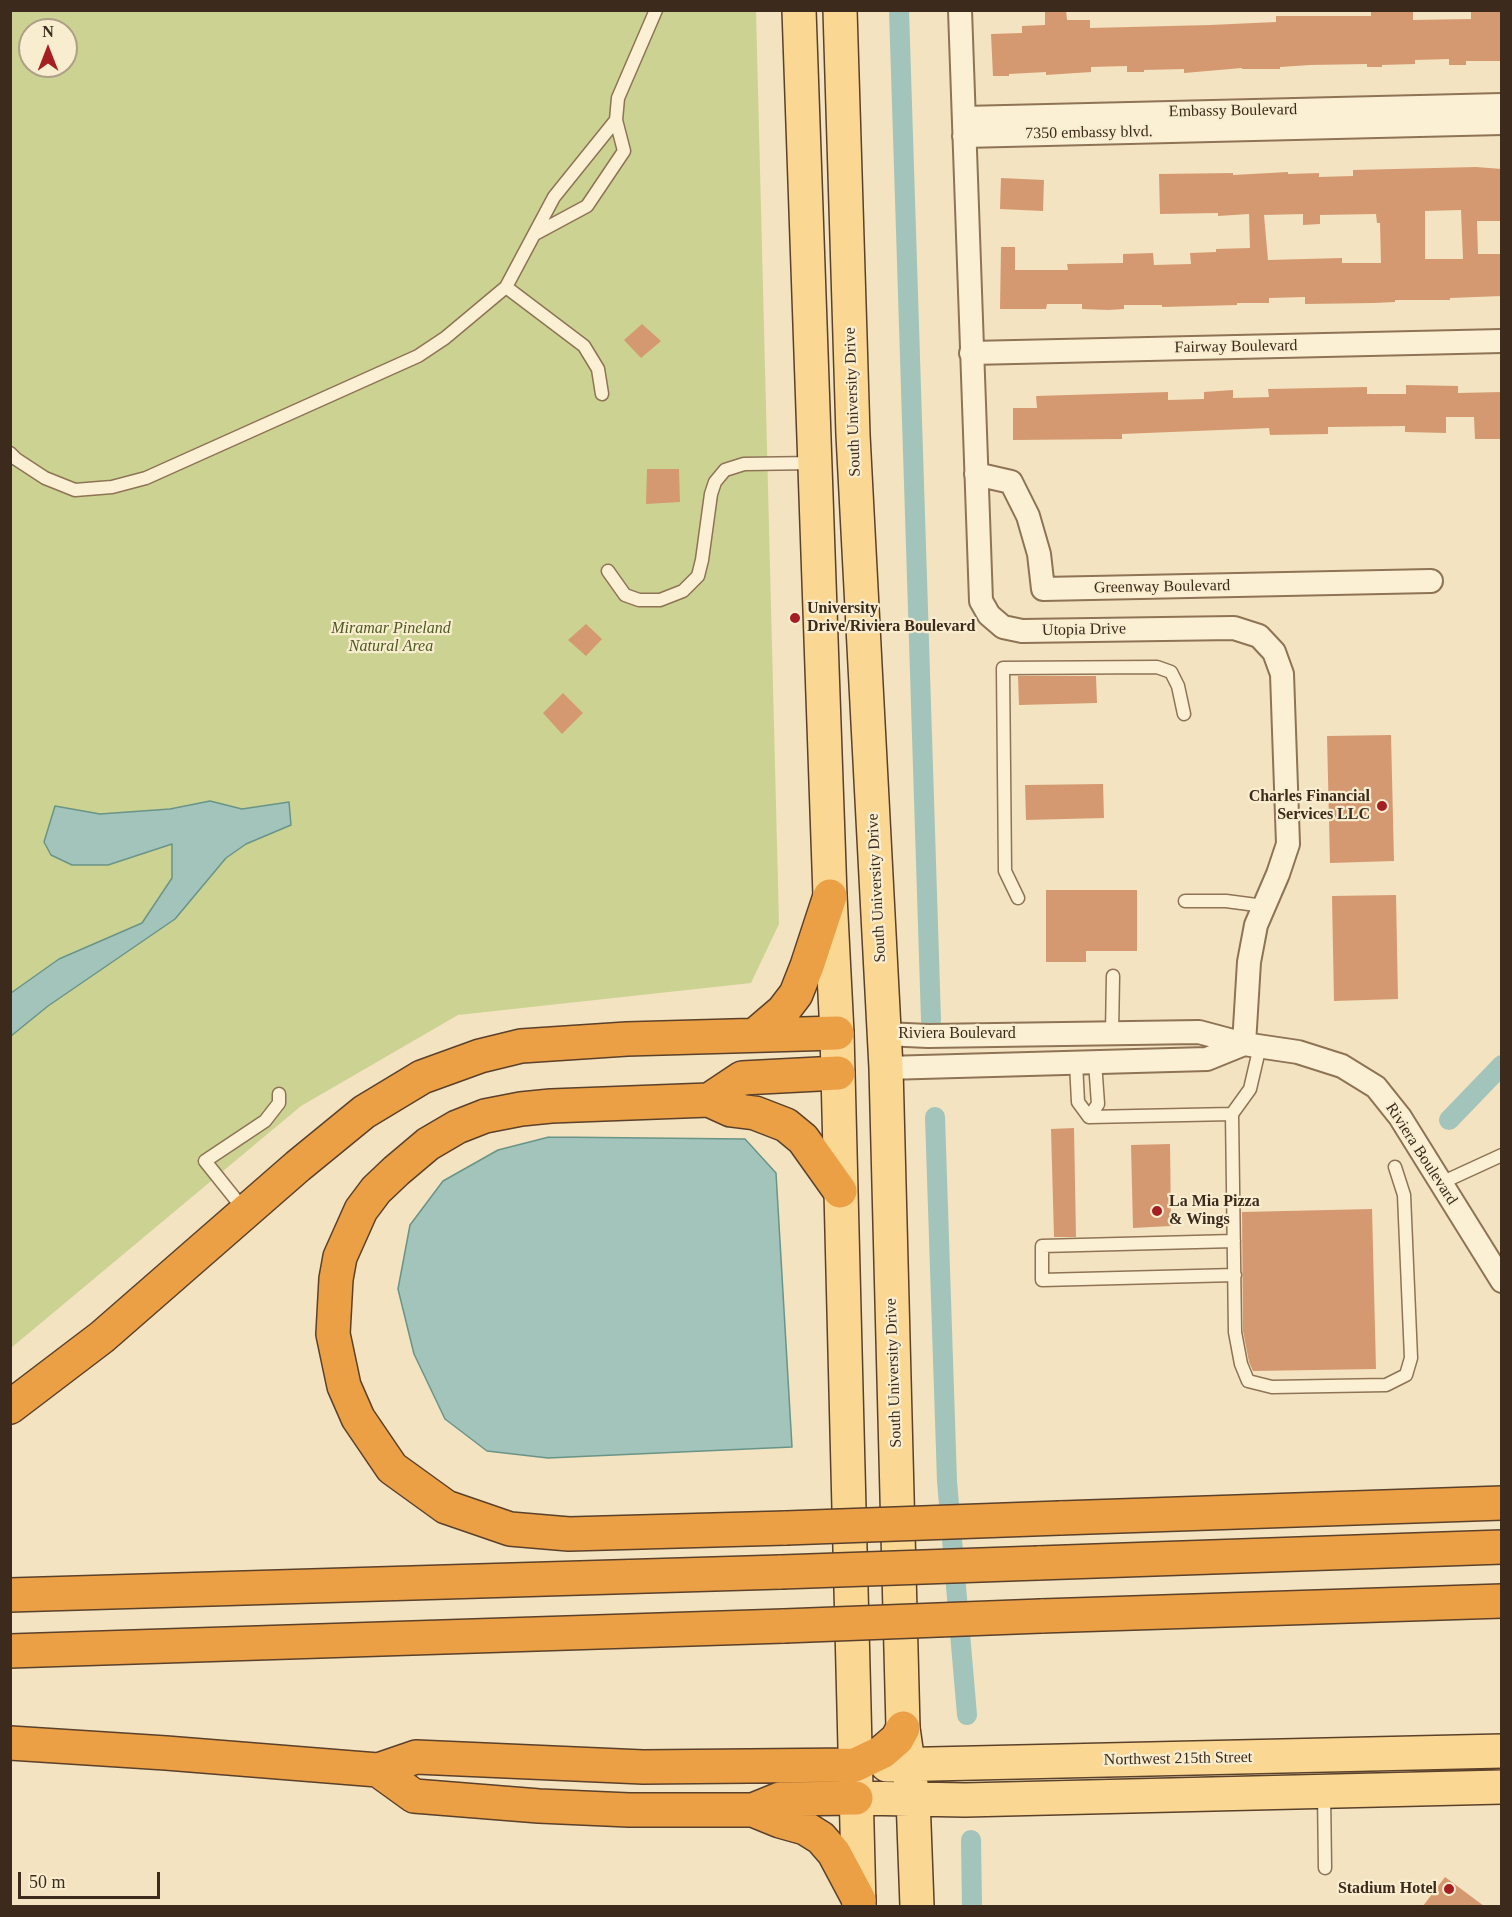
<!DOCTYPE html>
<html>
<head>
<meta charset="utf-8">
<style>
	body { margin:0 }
	#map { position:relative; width:1512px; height:1917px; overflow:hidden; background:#f3e3c0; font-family:"Times New Roman",serif }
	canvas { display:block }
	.frame { position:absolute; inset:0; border:12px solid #3c2b1c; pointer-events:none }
	.north { position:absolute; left:18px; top:18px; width:60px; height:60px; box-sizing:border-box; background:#f9edd0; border:2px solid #ad9f88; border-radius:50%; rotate:0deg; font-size:16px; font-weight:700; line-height:24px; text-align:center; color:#3c2b1c }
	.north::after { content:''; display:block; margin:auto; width:21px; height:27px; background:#a41e22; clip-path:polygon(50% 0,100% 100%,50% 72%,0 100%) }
	.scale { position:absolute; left:18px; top:1872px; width:142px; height:27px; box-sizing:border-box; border:3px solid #3c2b1c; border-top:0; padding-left:8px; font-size:18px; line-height:21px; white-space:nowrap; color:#3c2b1c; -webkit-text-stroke:4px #f9edd0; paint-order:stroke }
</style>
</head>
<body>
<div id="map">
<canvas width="1512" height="1917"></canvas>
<div class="frame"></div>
<div class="north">N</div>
<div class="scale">50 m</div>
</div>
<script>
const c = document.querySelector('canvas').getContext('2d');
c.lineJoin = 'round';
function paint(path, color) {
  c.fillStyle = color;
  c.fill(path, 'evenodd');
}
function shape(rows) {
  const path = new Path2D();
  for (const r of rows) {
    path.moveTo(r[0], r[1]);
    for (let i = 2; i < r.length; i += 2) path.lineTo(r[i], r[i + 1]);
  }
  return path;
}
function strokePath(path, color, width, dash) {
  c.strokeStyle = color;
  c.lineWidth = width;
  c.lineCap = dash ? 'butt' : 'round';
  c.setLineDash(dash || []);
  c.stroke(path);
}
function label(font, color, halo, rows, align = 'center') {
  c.font = font + ' "Times New Roman",serif';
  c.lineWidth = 4.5;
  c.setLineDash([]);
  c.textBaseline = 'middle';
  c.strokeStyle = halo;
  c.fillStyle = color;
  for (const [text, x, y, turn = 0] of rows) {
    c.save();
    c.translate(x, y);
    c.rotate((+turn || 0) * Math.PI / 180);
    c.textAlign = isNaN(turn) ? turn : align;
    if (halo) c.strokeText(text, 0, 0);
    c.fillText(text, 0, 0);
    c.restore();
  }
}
paint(shape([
	[11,11,756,11,779,924,751,983,458,1015,301,1106,11,1348],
	[30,30,66,30,66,66,30,66]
]), '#ccd292');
const water = shape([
	[210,801,242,809,289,802,291,825,246,844,226,858,175,919,48,1006,11,1036,11,993,59,959,142,923,172,878,172,844,108,865,72,865,51,855,44,842,55,806,100,814,170,809,210,801],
	[549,1137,745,1139,776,1173,792,1447,548,1458,487,1451,445,1419,414,1354,398,1289,410,1225,443,1181,498,1150,549,1137]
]);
paint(water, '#a3c4ba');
strokePath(water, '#699488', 1.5);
strokePath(shape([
	[899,10,931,1020],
	[935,1117,947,1481,967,1715],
	[1449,1120,1502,1065],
	[971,1840,972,1906]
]), '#a3c4ba', 20);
paint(shape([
	[1045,10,1066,10,1067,20,1090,20,1090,28,1210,25,1276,22,1276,16,1371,16,1371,12,1413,11,1413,20,1471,19,1471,10,1502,10,1502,61,1466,61,1466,65,1449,65,1449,59,1415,60,1415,64,1382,65,1382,67,1367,67,1367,64,1310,65,1280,67,1280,69,1242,69,1242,68,1184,73,1184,69,1144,70,1144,72,1127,72,1127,66,1091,67,1091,72,1046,75,1046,72,1009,74,1009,76,993,76,991,34,1022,33,1022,26,1045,25],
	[1476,167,1502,169,1502,221,1477,221,1478,254,1502,254,1502,296,1450,298,1450,300,1395,300,1395,302,1374,303,1305,304,1305,297,1269,298,1269,303,1237,303,1237,305,1162,307,1162,305,1124,305,1124,309,1108,310,1082,309,1082,304,1047,304,1046,309,1000,309,1001,247,1015,247,1015,270,1068,270,1067,264,1123,263,1123,254,1153,253,1154,265,1191,264,1190,253,1216,252,1216,249,1250,248,1249,214,1218,216,1218,213,1160,214,1159,174,1233,173,1233,175,1288,172,1288,174,1319,173,1319,177,1353,176,1353,170],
	[1461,210,1463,259,1425,259,1425,211],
	[1303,214,1303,225,1320,224,1320,215,1376,214,1377,223,1380,223,1381,263,1342,263,1342,258,1268,260,1264,215],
	[1001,178,1044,180,1043,211,1000,209],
	[642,324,661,341,641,358,624,340],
	[1406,385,1458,386,1458,393,1502,392,1501,439,1475,439,1474,417,1446,417,1446,433,1405,432,1405,426,1328,427,1328,434,1270,435,1269,428,1122,434,1122,439,1013,440,1013,408,1037,408,1036,396,1168,392,1168,400,1204,399,1204,392,1233,390,1233,398,1269,397,1268,389,1367,387,1367,394,1406,394],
	[647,469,679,469,680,502,646,504],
	[586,624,602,639,586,656,568,640],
	[1018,676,1096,676,1097,703,1019,705],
	[563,693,583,713,562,734,543,713],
	[1391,735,1394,861,1330,863,1327,736],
	[1103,784,1104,818,1026,820,1025,785],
	[1046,890,1137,890,1137,951,1086,951,1086,962,1046,962],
	[1396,895,1398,999,1334,1001,1332,896],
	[1074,1128,1076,1237,1054,1237,1051,1129],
	[1170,1144,1171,1226,1133,1228,1131,1145],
	[1372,1209,1376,1369,1253,1371,1249,1362,1243,1331,1242,1212],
	[1445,1877,1484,1906,1423,1906]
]), '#d59971');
const service = shape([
	[535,234,587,206,624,151,616,120,618,98,656,10],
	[506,287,584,346,598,369,602,394],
	[10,453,16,459,45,478,75,490,112,487,146,478,418,356,445,338,506,287,554,197,616,120],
	[608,571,625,595,639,600,660,600,683,591,698,576,702,560,711,494,715,482,725,470,744,464,814,463],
	[1018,898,1005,871,1003,668,1157,667,1171,672,1178,686,1184,714],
	[1185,901,1226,901,1264,906],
	[1112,1033,1113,976],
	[1260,1046,1250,1089,1232,1114,1235,1332,1241,1364,1248,1381,1272,1387,1386,1385,1406,1375,1411,1358,1404,1195,1395,1167],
	[1076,1063,1078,1102,1089,1117,1098,1104,1095,1062],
	[1089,1117,1232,1114],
	[1441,1183,1502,1155],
	[245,1211,205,1161,265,1121,279,1103,279,1094],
	[1234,1241,1042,1246,1042,1280,1235,1275],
	[1324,1793,1325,1868]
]);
const minor = shape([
	[960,10,981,601,989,615,1003,627,1022,631,1234,628,1259,636,1274,652,1282,674,1288,844,1278,874,1256,925,1249,962,1244,1044],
	[964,118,1502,105],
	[964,136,1502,123],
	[971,353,1502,341],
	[976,474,1011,482,1028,516,1039,554,1043,589,1431,581],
	[885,1034,928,1036,1199,1032,1244,1044,1298,1052,1342,1066,1376,1087,1400,1117,1502,1281],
	[886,1068,1207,1059,1244,1044]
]);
const primary = shape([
	[799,10,830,896,837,1033,859,1906],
	[840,10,853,435,886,1068,903,1728,913,1798,917,1906],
	[887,1765,1502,1751],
	[856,1798,965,1800,1502,1787]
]);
const motorway = shape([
	[755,1035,783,1011,796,994,807,966,830,896],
	[709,1100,742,1078,838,1073],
	[10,1407,102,1337,298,1166,364,1112,422,1077,480,1056,521,1046,627,1039,837,1033],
	[1060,1518,1502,1503],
	[786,1528,569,1534,510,1529,446,1507,392,1468,358,1418,344,1386,333,1334,336,1279,340,1257,361,1210,376,1190,396,1171,428,1144,457,1127,485,1116,521,1109,551,1106,709,1100,731,1110,755,1113,786,1125,803,1139,840,1191],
	[1038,1563,1502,1547],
	[10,1595,781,1572],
	[1041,1616,1502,1601],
	[10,1651,784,1626],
	[10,1743,166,1753,378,1770,416,1757,643,1767,855,1765,882,1752,897,1739,903,1728],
	[378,1770,414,1796,539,1806,629,1810,753,1810,780,1799,856,1798],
	[753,1810,780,1821,805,1828,821,1838,834,1853,859,1900]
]);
strokePath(service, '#8e7355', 15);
strokePath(minor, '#8e7355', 26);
strokePath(primary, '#5b402a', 36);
strokePath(motorway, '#5b402a', 36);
strokePath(service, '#fcf0d4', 12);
strokePath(minor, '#fcf0d4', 22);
strokePath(primary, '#fad893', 33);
strokePath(motorway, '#eca046', 33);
const motorwayBridge = shape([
	[786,1528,1060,1518],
	[781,1572,1038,1563],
	[784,1626,1041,1616]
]);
strokePath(motorwayBridge, '#5b402a', 36, []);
strokePath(motorwayBridge, '#eca046', 33);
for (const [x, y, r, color] of [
	[795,618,6,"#a41e22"],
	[1382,806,6,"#a41e22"],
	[1157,1211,6,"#a41e22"],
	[1449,1889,6,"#a41e22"]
]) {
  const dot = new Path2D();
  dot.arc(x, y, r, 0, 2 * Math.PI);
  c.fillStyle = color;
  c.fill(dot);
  strokePath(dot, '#f9edd0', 2);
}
label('16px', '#3c2b1c', '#f9edd0', [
	["Embassy Boulevard",1233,111,-1],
	["7350 embassy blvd.",1089,133,-1],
	["Fairway Boulevard",1236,347,-1],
	["South University Drive",853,402,-92],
	["Greenway Boulevard",1162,587,-1],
	["Utopia Drive",1084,630,-1],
	["South University Drive",877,888,-93],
	["Riviera Boulevard",957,1034],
	["Riviera Boulevard",1421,1154,57],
	["South University Drive",894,1373,-92],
	["Northwest 215th Street",1178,1759,-1]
]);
label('bold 16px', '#3c2b1c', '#f9edd0', [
	["University",807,609],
	["Drive/Riviera Boulevard",807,627],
	["Charles Financial",1370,797,"right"],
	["Services LLC",1370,815,"right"],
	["La Mia Pizza",1169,1202],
	["& Wings",1169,1220],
	["Stadium Hotel",1437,1889,"right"]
], 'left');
label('italic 16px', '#4d5b20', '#f9edd0', [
	["Miramar Pineland",391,629],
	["Natural Area",391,647]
]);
</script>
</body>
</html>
